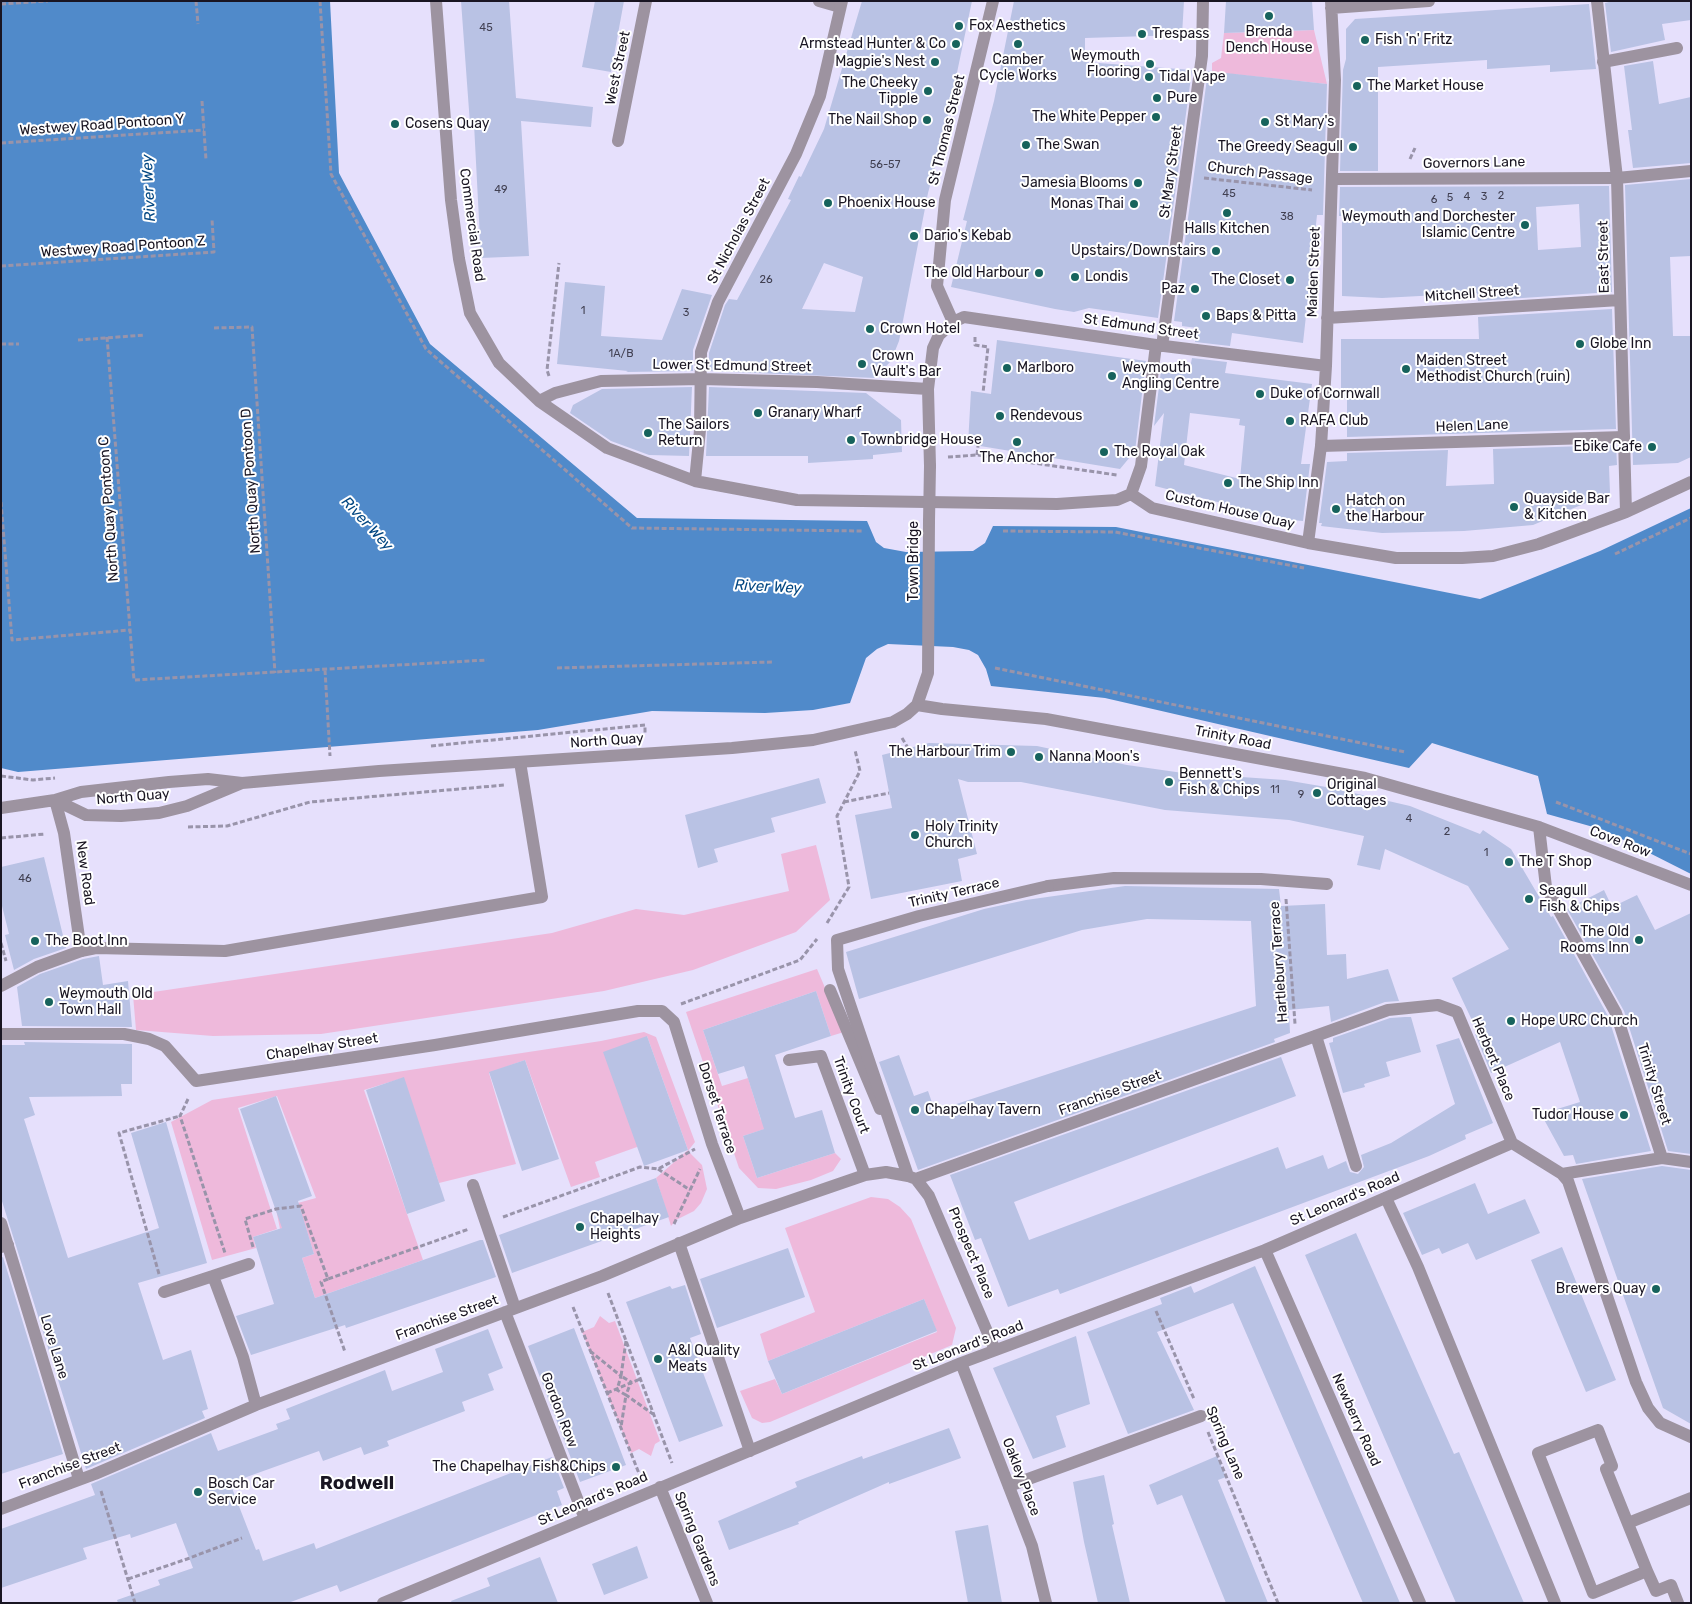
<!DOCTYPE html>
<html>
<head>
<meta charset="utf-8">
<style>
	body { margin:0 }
	#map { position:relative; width:1692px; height:1604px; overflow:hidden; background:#e6e0fc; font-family:Rubik,sans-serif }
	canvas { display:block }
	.frame { position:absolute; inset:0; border:2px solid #191522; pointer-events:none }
</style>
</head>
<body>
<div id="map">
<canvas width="1692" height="1604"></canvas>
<div class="frame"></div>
</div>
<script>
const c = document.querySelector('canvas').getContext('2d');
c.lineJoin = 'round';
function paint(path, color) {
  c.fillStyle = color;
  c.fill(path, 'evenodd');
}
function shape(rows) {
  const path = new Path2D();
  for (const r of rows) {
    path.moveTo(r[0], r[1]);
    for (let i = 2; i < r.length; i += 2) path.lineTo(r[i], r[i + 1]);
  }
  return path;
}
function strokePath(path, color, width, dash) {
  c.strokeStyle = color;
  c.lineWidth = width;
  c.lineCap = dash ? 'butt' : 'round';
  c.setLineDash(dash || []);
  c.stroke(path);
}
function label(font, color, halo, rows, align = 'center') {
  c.font = font + ' Rubik,sans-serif';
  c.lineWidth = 4;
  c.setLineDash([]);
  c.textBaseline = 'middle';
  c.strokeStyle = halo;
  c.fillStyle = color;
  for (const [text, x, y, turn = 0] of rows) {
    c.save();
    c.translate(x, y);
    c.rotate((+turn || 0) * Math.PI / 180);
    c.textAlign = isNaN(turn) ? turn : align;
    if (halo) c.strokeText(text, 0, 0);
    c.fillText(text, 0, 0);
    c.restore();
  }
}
paint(shape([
	[1314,30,1327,84,1212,72,1212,63,1221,58,1224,33],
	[816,845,830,900,796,932,693,970,604,991,321,1034,213,1036,136,1030,133,995,552,933,636,909,684,915,789,891,781,854],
	[817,969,844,1032,831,1036,816,991,703,1030,722,1086,748,1078,761,1120,768,1118,771,1127,743,1136,757,1178,835,1153,841,1159,833,1171,811,1180,776,1189,758,1188,739,1168,686,1012],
	[644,1032,656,1037,695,1142,688,1151,702,1165,707,1189,701,1203,694,1211,676,1220,671,1226,656,1178,688,1150,647,1036,637,1147,595,1162,600,1177,571,1187,525,1060,489,1073,516,1164,439,1183,403,1078,364,1090,423,1260,315,1298,302,1258,314,1254,304,1222,280,1229,276,1209,316,1198,277,1096,238,1108,277,1229,253,1237,256,1248,212,1260,171,1122,212,1100,601,1041],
	[871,1197,888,1199,900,1207,911,1219,956,1328,952,1345,770,1422,762,1423,752,1418,740,1391,775,1379,782,1394,937,1332,924,1299,768,1361,760,1334,815,1312,785,1228],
	[600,1316,609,1323,615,1321,660,1441,655,1444,651,1456,639,1449,631,1453,582,1332,594,1327]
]), '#eeb9db');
paint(shape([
	[1,1,330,1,339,173,430,344,637,518,867,521,876,542,884,548,906,552,973,551,985,543,993,526,1116,527,1480,599,1600,551,1691,508,1691,874,1604,830,1547,814,1538,776,1432,743,1409,768,1105,698,991,686,986,669,978,655,969,650,953,647,888,644,877,649,866,658,850,703,813,710,765,713,652,711,538,730,18,772,1,768]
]), '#508aca');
paint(shape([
	[461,1,509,1,516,98,593,107,591,127,521,121,529,256,481,258,474,124,470,124],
	[595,1,624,1,611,72,582,67],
	[862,1,972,1,946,125,928,193,899,341,891,361,875,378,709,371,709,353,725,305,729,299,737,300,791,200,788,199,799,176,801,177,824,129],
	[824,263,863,277,855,312,802,309],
	[1014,1,1184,1,1182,35,1085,38,1085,62,1192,70,1158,318,1089,308,1074,312,1055,309,951,287,967,221,963,220,994,101],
	[1226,1,1312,1,1314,30,1224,33],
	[1613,1,1691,1,1691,20,1662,24,1665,40,1611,52,1605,3],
	[1589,4,1596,69,1550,72,1550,65,1487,69,1487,60,1378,67,1378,171,1340,171,1343,70,1346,59,1346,29,1355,19],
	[1653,61,1659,104,1691,97,1691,163,1633,168,1628,130,1632,130,1624,66],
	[1208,71,1327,84,1323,215,1317,215,1303,343,1232,333,1230,346,1195,342,1197,328,1182,326,1182,322,1174,321],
	[1691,179,1691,256,1670,257,1673,336,1691,336,1691,457,1678,463,1633,465,1625,185],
	[1609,186,1612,292,1478,301,1477,293,1382,298,1342,296,1342,216,1339,216,1340,187],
	[1579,204,1581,247,1538,250,1536,207],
	[565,282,605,286,601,336,662,340,682,289,712,295,693,350,693,371,626,372,628,371,557,364],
	[1612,309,1616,429,1347,437,1347,399,1341,399,1341,339,1479,339,1478,317],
	[997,340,1146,361,1135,451,1120,469,968,444,971,391,991,394],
	[1192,358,1227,362,1225,373,1312,384,1301,464,1310,464,1303,521,1236,515,1237,507,1155,486,1164,413,1154,426,1162,363,1190,368],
	[1190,413,1240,419,1239,425,1245,426,1240,479,1184,465],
	[692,387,689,456,649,455,611,441,570,413,573,405,602,389],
	[709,387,866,393,901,420,902,452,873,455,873,459,808,463,808,456,706,456],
	[1616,445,1617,465,1609,466,1610,493,1533,525,1464,531,1382,533,1321,526,1322,523,1319,523,1327,462,1347,461,1347,453,1448,450,1446,486,1494,484,1493,449],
	[929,743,1037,746,1127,765,1183,773,1285,780,1332,788,1410,806,1480,834,1483,830,1511,849,1551,917,1553,916,1608,1016,1651,1151,1576,1164,1573,1155,1564,1156,1541,1114,1580,1102,1560,1042,1491,1073,1475,1034,1478,1033,1452,978,1509,949,1468,886,1385,849,1380,870,1357,865,1364,836,1289,820,1165,810,1021,782,968,782,958,779,977,854,958,859,962,881,871,899,855,815,892,808,882,755],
	[819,778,826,803,771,818,775,832,714,849,718,862,698,868,685,815],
	[44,857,66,948,34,959,14,970,5,935,9,934,1,902,1,867],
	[1125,886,1279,889,1281,906,1325,904,1327,955,1346,954,1347,979,1388,969,1399,1001,1385,1002,1331,1022,1329,1006,1289,1010,1290,1033,1274,1039,1275,1042,918,1170,879,1062,899,1055,914,1096,928,1091,935,1111,1256,1006,1251,921,1147,919,1082,930,859,999,846,952,984,909,1026,900],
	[1604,890,1612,907,1637,895,1655,930,1691,913,1691,1154,1668,1151,1624,1011,1567,909],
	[99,956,103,985,128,981,132,1027,22,1026,17,987,40,974,83,959],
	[816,991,831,1036,775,1055,795,1118,822,1110,835,1153,757,1178,743,1136,764,1129,744,1066,718,1074,703,1030],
	[1405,1017,1411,1017,1421,1052,1386,1062,1390,1076,1364,1084,1365,1087,1343,1093,1329,1043,1333,1042,1333,1038,1390,1018],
	[647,1036,688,1150,644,1166,603,1052],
	[1459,1038,1493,1123,1465,1135,1466,1139,1429,1156,1060,1294,1058,1289,1008,1307,981,1238,975,1240,950,1175,1281,1057,1296,1096,1014,1202,1029,1240,1278,1147,1286,1169,1323,1155,1328,1169,1346,1161,1350,1172,1358,1174,1364,1167,1361,1155,1391,1143,1455,1104,1436,1045],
	[24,1042,132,1044,132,1084,121,1084,122,1096,29,1097,35,1115,24,1119,68,1258,159,1228,131,1133,166,1122,207,1263,138,1283,163,1360,191,1350,208,1409,202,1411,205,1418,86,1469,1,1198,1,1045,25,1045],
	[525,1060,559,1159,522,1171,489,1072],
	[404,1077,445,1201,407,1214,366,1090],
	[276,1096,312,1196,298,1201,314,1254,302,1258,315,1298,480,1240,483,1240,496,1277,346,1328,345,1325,251,1355,236,1316,274,1304,253,1237,282,1228,240,1109],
	[1662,1166,1691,1170,1691,1424,1663,1408,1582,1179],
	[656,1178,669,1217,512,1273,499,1235],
	[1475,1183,1488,1214,1525,1199,1540,1233,1476,1260,1468,1243,1442,1254,1439,1248,1422,1255,1403,1213],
	[1356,1233,1454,1454,1459,1452,1524,1603,1456,1603,1305,1255],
	[1562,1247,1616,1380,1586,1392,1531,1260],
	[788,1248,805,1297,717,1328,700,1279],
	[3,1257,63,1454,1,1474,1,1258],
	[1255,1266,1400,1603,1363,1603,1233,1303,1157,1332,1194,1410,1128,1434,1087,1332,1162,1304,1160,1298,1191,1286,1194,1293],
	[685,1285,701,1334,690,1338,723,1426,679,1442,626,1302,670,1286,672,1289],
	[924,1299,937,1331,782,1394,768,1361],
	[574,1328,626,1465,580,1482,528,1346],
	[488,1329,503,1368,488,1374,494,1390,462,1402,465,1411,387,1441,389,1446,364,1455,361,1447,323,1461,319,1451,230,1483,256,1550,259,1549,263,1561,314,1543,316,1549,552,1457,564,1488,557,1491,562,1505,340,1592,337,1585,288,1603,118,1603,117,1600,160,1585,158,1580,193,1568,176,1523,131,1538,130,1534,83,1548,87,1559,1,1588,1,1529,95,1495,91,1484,211,1433,218,1451,278,1429,276,1424,290,1419,286,1409,385,1370,392,1391,443,1372,435,1349],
	[1076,1336,1090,1404,1056,1416,1066,1447,1033,1459,993,1368],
	[949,1428,961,1458,889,1484,889,1482,798,1522,799,1524,729,1550,718,1521,797,1487,795,1482,862,1456,863,1459],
	[1217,1456,1226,1477,1218,1480,1268,1603,1226,1603,1182,1495,1157,1505,1149,1485],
	[1104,1475,1114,1524,1112,1525,1130,1603,1098,1603,1084,1542,1073,1482],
	[988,1525,1002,1603,968,1603,955,1531],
	[637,1546,648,1578,604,1595,592,1564],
	[540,1557,558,1603,452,1603,451,1601,490,1586,487,1578]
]), '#b9c2e4');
strokePath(shape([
	[196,1,198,24],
	[320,1,331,174,426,349,632,528,862,531],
	[1,4,48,1],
	[202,101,206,160],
	[1,143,204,130],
	[1410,159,1415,148],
	[1204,178,1312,190],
	[1,266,214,252,212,219],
	[214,328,252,327,275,673],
	[107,337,134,680,487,660],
	[975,337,975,345,988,347,983,393],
	[78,340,145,335],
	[1,344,19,344],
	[549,376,547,370,559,263],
	[977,455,978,446],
	[948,457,977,455,1117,475],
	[1,502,12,640,130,630],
	[1003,531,1115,532,1304,568],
	[1615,554,1691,518],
	[557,668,772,662],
	[995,668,1405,752],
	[325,670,330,756],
	[902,738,908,748],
	[431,746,645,725,645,734],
	[1,776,33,780,55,778],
	[844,802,889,793],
	[1556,802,1691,854],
	[188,827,227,826,310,802,505,785],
	[1,838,45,834],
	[1286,899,1295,1024],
	[827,923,849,887,837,816,860,771,855,750],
	[1,943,6,961],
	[681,1004,800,960,817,939],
	[188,1099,180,1116,225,1253],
	[658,1169,690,1190],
	[503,1217,640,1167,658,1169,695,1149],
	[674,1224,700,1169],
	[253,1247,245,1219,276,1209,301,1206,328,1279,469,1229],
	[159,1274,119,1133,180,1116],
	[328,1279,321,1282,345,1352],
	[608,1293,672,1463],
	[573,1307,640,1476],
	[1156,1311,1194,1399],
	[626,1341,621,1376,631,1382,626,1395,653,1414],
	[590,1351,621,1376,617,1390,626,1395,621,1427],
	[607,1393,640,1379],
	[1208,1432,1278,1603],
	[101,1491,135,1603],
	[128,1579,187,1559,242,1538]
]), '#9994aa', 3, [5, 2.5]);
strokePath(shape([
	[819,1,840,7],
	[1603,62,1677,48],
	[1321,446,1624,437],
	[81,951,96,948,225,951,542,897,520,762],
	[1316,1036,1356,1166],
	[1386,1198,1418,1267,1555,1603],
	[1598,1430,1612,1466,1606,1469,1647,1571,1593,1593,1538,1453,1598,1430],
	[1009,1486,1201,1416],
	[1628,1523,1691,1498],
	[1647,1571,1656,1591,1671,1585,1678,1603]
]), '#9d93a0', 12);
strokePath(shape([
	[1332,179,1617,178],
	[1162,346,1202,56,1203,1],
	[1048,886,1114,878,1261,879,1327,884],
	[830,990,880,1109],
	[1,1034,42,1034],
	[1,1223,79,1479]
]), '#9d93a0', 12);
strokePath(shape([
	[436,1,451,200,459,259,470,313,499,363,539,401,607,448,695,481,797,500,1057,504,1117,500,1131,494],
	[1597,1,1617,178,1626,512],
	[1331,8,1429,1],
	[618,141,646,1],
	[1617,178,1691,171],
	[1327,318,1620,300],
	[953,322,937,286,945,200,993,1],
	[539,401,555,393,601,381,701,379,817,382,928,389],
	[930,466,928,389,933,348,939,335,953,322,964,317,1156,345,1326,366],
	[695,481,700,430,701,352,718,302,796,154,820,96,842,1],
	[1131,494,1152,508,1308,543,1396,558,1462,558,1493,556,1539,544,1626,512,1691,482],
	[1131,494,1141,466,1156,345],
	[1308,543,1321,446,1326,366,1335,80,1331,1],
	[917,705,942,709,1046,719,1365,778,1539,827,1691,885],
	[55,800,86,815,121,816,159,813,187,806,242,783],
	[1,808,55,800,81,792,169,782,208,779,242,783,379,771,732,748,813,740,893,722,907,714,917,705,928,673,929,521],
	[1539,827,1546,887,1616,1013,1662,1158],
	[1,986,37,967,81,951,64,833,55,800],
	[42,1034,124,1034,149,1039,165,1046,196,1081,435,1045,638,1011,662,1011,674,1022,712,1144,740,1218],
	[789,1060,821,1056,865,1175],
	[1562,1174,1662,1158,1691,1162],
	[908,1176,838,969,837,940,919,916,1048,886],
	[916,1179,1388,1010,1438,1005,1457,1012,1512,1143],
	[473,1185,515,1308],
	[679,1243,750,1451],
	[1,1247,8,1245],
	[1265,1250,1420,1603],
	[213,1276,249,1264],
	[164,1292,213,1276,243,1357,256,1405],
	[505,1312,585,1519],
	[961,1363,1032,1546,1046,1603],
	[660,1487,707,1603],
	[1,1509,95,1474,256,1405,602,1276,740,1218,865,1175,886,1172,908,1176,916,1179,929,1196,995,1350],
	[383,1603,961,1363,1265,1250,1512,1143,1562,1174,1568,1181,1636,1382,1648,1408,1660,1423,1691,1437]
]), '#9d93a0', 12);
strokePath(shape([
	[929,521,930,466]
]), '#9d93a0', 12);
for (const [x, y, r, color] of [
	[1269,16,5,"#17635c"],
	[959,26,5,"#17635c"],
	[1142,34,5,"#17635c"],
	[1365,40,5,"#17635c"],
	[956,44,5,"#17635c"],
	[1018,44,5,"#17635c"],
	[935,62,5,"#17635c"],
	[1150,64,5,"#17635c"],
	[1149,77,5,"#17635c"],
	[1357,86,5,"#17635c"],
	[928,91,5,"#17635c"],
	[1157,98,5,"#17635c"],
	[1156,117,5,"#17635c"],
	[927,120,5,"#17635c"],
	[1265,122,5,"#17635c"],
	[395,124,5,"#17635c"],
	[1026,145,5,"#17635c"],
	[1353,147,5,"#17635c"],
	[1138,183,5,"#17635c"],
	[828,203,5,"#17635c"],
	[1134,204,5,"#17635c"],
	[1227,213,5,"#17635c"],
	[1525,225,5,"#17635c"],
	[914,236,5,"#17635c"],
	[1216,251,5,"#17635c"],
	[1039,273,5,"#17635c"],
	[1075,277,5,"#17635c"],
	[1290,280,5,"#17635c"],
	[1195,289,5,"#17635c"],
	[1206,316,5,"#17635c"],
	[870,329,5,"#17635c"],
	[1580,344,5,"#17635c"],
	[862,364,5,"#17635c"],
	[1007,368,5,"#17635c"],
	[1406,369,5,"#17635c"],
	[1112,376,5,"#17635c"],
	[1260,394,5,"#17635c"],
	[758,413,5,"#17635c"],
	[1000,416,5,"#17635c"],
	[1290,421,5,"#17635c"],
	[648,433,5,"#17635c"],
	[851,440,5,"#17635c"],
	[1017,442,5,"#17635c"],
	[1652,447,5,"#17635c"],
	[1104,452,5,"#17635c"],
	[1228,483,5,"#17635c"],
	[1514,507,5,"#17635c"],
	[1336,509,5,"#17635c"],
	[1011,752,5,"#17635c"],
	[1039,757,5,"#17635c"],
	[1169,782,5,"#17635c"],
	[1317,793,5,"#17635c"],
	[915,835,5,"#17635c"],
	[1509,862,5,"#17635c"],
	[1529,899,5,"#17635c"],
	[1639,940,5,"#17635c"],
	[35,941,5,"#17635c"],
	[49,1002,5,"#17635c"],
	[1511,1021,5,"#17635c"],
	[915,1110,5,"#17635c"],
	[1624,1115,5,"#17635c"],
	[580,1227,5,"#17635c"],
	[1656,1289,5,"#17635c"],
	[658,1359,5,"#17635c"],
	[616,1467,5,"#17635c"],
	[198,1492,5,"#17635c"]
]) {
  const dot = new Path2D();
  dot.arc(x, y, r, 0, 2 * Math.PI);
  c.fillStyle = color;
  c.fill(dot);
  strokePath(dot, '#fff', 2);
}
label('11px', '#414052', null, [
	["45",486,28],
	["56-57",885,165],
	["49",501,190],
	["45",1229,194],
	["2",1501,196],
	["4",1467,197],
	["3",1484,197],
	["5",1450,198],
	["6",1434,200],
	["38",1287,217],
	["26",766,280],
	["1",583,311],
	["3",686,313],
	["1A/B",621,354],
	["11",1275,790],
	["9",1301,795],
	["4",1409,819],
	["2",1447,832],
	["1",1486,853],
	["46",25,879]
]);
label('14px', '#191522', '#fff', [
	["Fox Aesthetics",969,26],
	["Brenda",1269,32,"center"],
	["Dench House",1269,48,"center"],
	["Trespass",1152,34],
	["Fish 'n' Fritz",1375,40],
	["Armstead Hunter & Co",946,44,"right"],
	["Weymouth",1140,56,"right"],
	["Flooring",1140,72,"right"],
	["Camber",1018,60,"center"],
	["Cycle Works",1018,76,"center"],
	["Magpie's Nest",925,62,"right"],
	["Tidal Vape",1159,77],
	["The Cheeky",918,83,"right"],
	["Tipple",918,99,"right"],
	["The Market House",1367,86],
	["Pure",1167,98],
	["The White Pepper",1146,117,"right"],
	["The Nail Shop",917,120,"right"],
	["St Mary's",1275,122],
	["Cosens Quay",405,124],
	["The Swan",1036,145],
	["The Greedy Seagull",1343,147,"right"],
	["Jamesia Blooms",1128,183,"right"],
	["Phoenix House",838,203],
	["Monas Thai",1124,204,"right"],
	["Weymouth and Dorchester",1515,217,"right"],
	["Islamic Centre",1515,233,"right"],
	["Halls Kitchen",1227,229,"center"],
	["Dario's Kebab",924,236],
	["Upstairs/Downstairs",1206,251,"right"],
	["The Old Harbour",1029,273,"right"],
	["Londis",1085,277],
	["The Closet",1280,280,"right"],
	["Paz",1185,289,"right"],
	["Baps & Pitta",1216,316],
	["Crown Hotel",880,329],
	["Globe Inn",1590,344],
	["Crown",872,356],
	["Vault's Bar",872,372],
	["Maiden Street",1416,361],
	["Methodist Church (ruin)",1416,377],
	["Marlboro",1017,368],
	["Weymouth",1122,368],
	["Angling Centre",1122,384],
	["Duke of Cornwall",1270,394],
	["Granary Wharf",768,413],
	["Rendevous",1010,416],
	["RAFA Club",1300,421],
	["The Sailors",658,425],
	["Return",658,441],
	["Townbridge House",861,440],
	["Ebike Cafe",1642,447,"right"],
	["The Royal Oak",1114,452],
	["The Anchor",1017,458,"center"],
	["The Ship Inn",1238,483],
	["Quayside Bar",1524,499],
	["& Kitchen",1524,515],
	["Hatch on",1346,501],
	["the Harbour",1346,517],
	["The Harbour Trim",1001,752,"right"],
	["Nanna Moon's",1049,757],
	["Bennett's",1179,774],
	["Fish & Chips",1179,790],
	["Original",1327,785],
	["Cottages",1327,801],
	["Holy Trinity",925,827],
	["Church",925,843],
	["The T Shop",1519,862],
	["Seagull",1539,891],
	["Fish & Chips",1539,907],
	["The Old",1629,932,"right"],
	["Rooms Inn",1629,948,"right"],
	["The Boot Inn",45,941],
	["Weymouth Old",59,994],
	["Town Hall",59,1010],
	["Hope URC Church",1521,1021],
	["Chapelhay Tavern",925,1110],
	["Tudor House",1614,1115,"right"],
	["Chapelhay",590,1219],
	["Heights",590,1235],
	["Brewers Quay",1646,1289,"right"],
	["A&I Quality",668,1351],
	["Meats",668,1367],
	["The Chapelhay Fish&Chips",606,1467,"right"],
	["Bosch Car",208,1484],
	["Service",208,1500]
], 'left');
label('14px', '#191522', '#fff', [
	["West Street",618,68,-78],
	["Westwey Road Pontoon Y",102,125,-4],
	["St Thomas Street",947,130,-76],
	["Governors Lane",1474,163,-1],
	["St Mary Street",1171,172,-82],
	["Church Passage",1260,173,7],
	["Commercial Road",472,225,82],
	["St Nicholas Street",739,231,-62],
	["Westwey Road Pontoon Z",123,247,-4],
	["East Street",1604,257,-91],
	["Maiden Street",1314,272,-88],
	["Mitchell Street",1472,294,-4],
	["St Edmund Street",1141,327,8],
	["Lower St Edmund Street",732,366,1],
	["Helen Lane",1472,426,-2],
	["North Quay Pontoon D",251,481,-94],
	["North Quay Pontoon C",109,509,-94],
	["Custom House Quay",1230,510,13],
	["Town Bridge",914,561,-90],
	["Trinity Road",1233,738,11],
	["North Quay",607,741,-4],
	["North Quay",133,797,-5],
	["Cove Row",1620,842,21],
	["New Road",85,873,82],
	["Trinity Terrace",954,893,-13],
	["Hartlebury Terrace",1279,962,-94],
	["Chapelhay Street",322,1047,-9],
	["Herbert Place",1493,1059,67],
	["Trinity Street",1654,1084,73],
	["Franchise Street",1110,1093,-20],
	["Trinity Court",851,1095,70],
	["Dorset Terrace",717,1108,72],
	["St Leonard's Road",1345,1199,-23],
	["Prospect Place",971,1253,67],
	["Franchise Street",447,1318,-20],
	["St Leonard's Road",968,1346,-21],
	["Love Lane",54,1347,73],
	["Gordon Row",559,1410,69],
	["Newberry Road",1356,1420,66],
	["Spring Lane",1225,1443,67],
	["Franchise Street",70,1466,-21],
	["Oakley Place",1021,1477,69],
	["St Leonard's Road",593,1499,-23],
	["Spring Gardens",697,1539,68]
]);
label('italic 15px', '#034782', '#fff', [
	["River Wey",149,188,-93],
	["River Wey",367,524,47],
	["River Wey",768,587,3]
]);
label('bold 19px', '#191522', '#fff', [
	["Rodwell",357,1484]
]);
</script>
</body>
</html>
